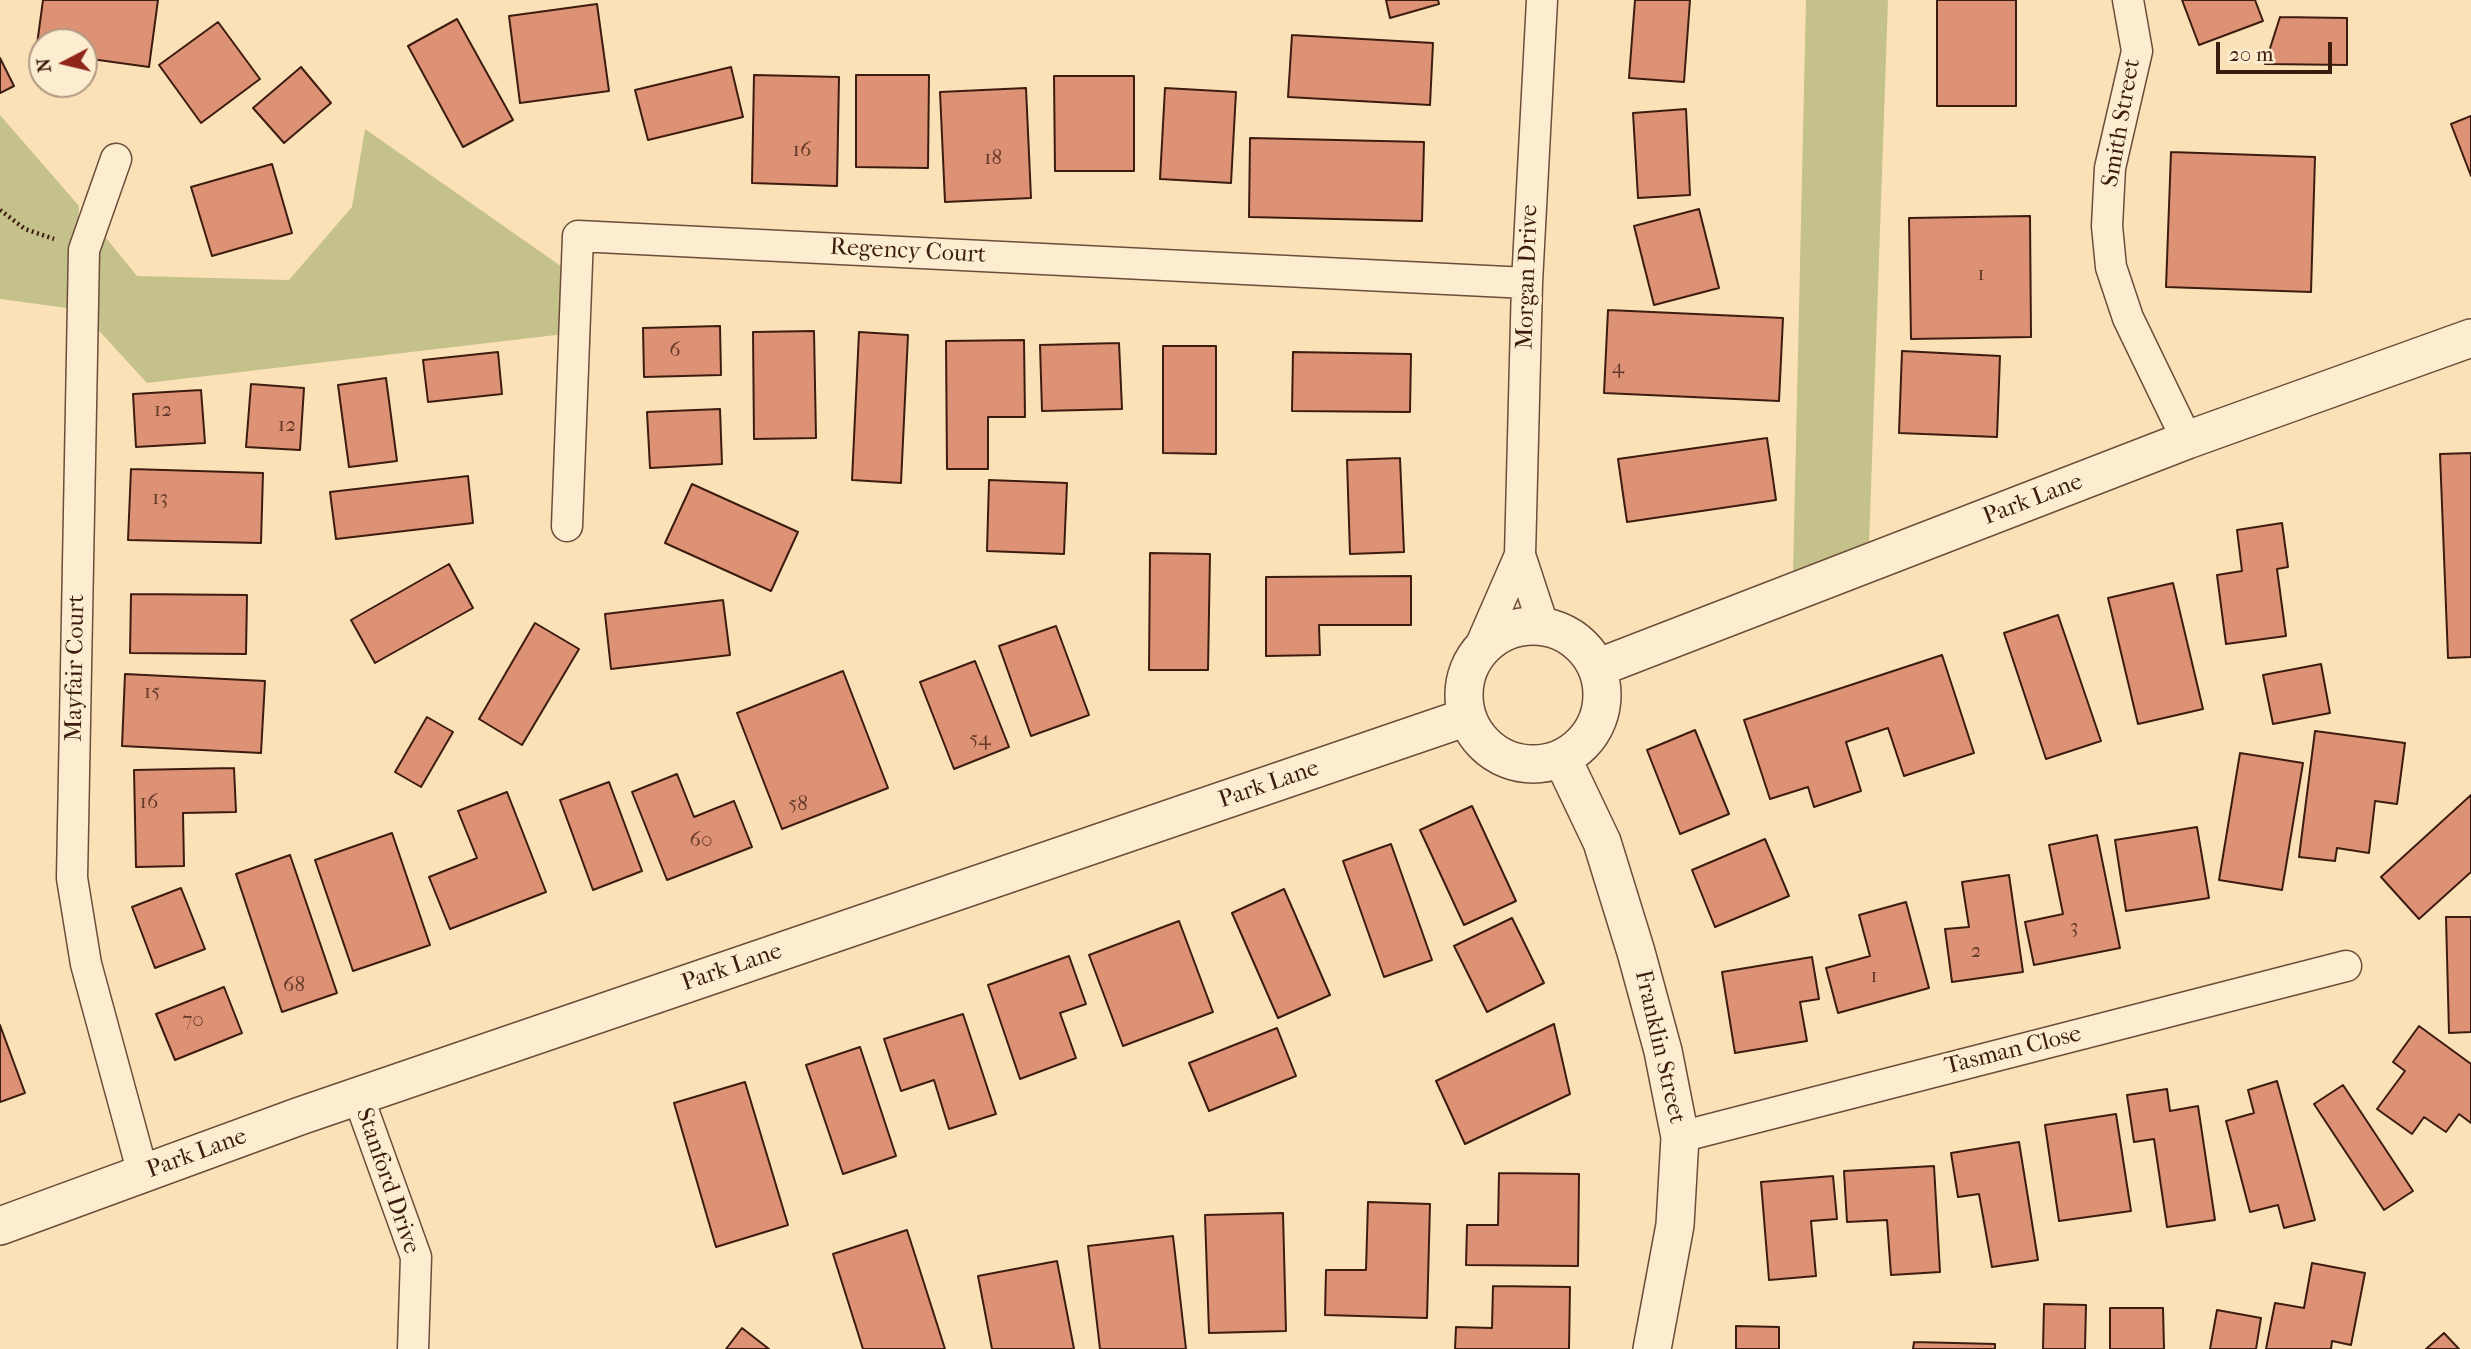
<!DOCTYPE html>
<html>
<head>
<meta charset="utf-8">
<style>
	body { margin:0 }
	#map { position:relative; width:2471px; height:1349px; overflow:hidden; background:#fbe1b7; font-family:"IM FELL French Canon",serif }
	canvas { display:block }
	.north { position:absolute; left:28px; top:28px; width:70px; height:70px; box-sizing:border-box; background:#fcecd0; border:2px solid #b09983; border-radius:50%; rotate:263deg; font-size:19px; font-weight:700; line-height:28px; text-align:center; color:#3d1c10 }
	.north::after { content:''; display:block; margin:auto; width:24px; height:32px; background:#8f2418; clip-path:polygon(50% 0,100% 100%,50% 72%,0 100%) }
	.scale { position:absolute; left:2216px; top:42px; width:116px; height:32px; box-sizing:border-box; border:4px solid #3d1c10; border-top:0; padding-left:9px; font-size:21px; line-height:24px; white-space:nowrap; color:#3d1c10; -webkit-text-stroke:5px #fcecd0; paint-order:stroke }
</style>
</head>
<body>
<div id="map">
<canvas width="2471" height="1349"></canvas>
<div class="north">N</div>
<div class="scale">20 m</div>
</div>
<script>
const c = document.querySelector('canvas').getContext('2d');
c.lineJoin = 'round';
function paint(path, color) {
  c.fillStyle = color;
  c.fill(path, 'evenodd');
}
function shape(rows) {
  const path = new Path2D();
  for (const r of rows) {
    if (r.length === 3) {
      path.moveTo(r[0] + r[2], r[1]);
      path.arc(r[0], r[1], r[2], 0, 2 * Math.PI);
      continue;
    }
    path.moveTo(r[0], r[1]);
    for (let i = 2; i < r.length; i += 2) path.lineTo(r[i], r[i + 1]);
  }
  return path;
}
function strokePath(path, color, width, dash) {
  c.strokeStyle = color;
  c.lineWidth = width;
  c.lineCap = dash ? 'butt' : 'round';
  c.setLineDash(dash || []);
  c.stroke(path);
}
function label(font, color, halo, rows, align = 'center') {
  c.font = font + ' "IM FELL French Canon",serif';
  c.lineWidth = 7;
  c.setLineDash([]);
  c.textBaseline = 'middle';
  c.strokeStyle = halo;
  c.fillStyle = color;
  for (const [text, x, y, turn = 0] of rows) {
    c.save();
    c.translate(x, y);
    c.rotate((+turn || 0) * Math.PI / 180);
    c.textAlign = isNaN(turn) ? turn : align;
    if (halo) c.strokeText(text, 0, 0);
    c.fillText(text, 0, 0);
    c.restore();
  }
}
paint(shape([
	[1806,0,1888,0,1869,545,1793,573],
	[0,115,79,206,75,309,0,299],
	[365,129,575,276,573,333,147,383,80,310,84,211,137,276,289,280,352,207]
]), '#c5c18a');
const building = shape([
	[43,0,158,0,149,67,84,58,84,42,42,42,42,53,36,52,43,0],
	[1386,0,1438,0,1439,4,1390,18,1386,0],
	[1635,0,1690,0,1684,82,1629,78,1635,0],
	[1937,0,2016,0,2016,106,1937,106,1937,0],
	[2182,0,2255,0,2263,21,2199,45,2182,0],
	[597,4,609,91,520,103,509,16,597,4],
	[2280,17,2347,18,2347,65,2265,64,2280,17],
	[457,19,513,120,463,147,408,46,457,19],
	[218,22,260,79,201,123,159,65,218,22],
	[1292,35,1433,43,1430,105,1288,97,1292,35],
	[0,58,14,86,0,93,0,58],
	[301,67,331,103,284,143,253,108,301,67],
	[731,67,743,117,648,140,635,90,731,67],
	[754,75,839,77,837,186,752,183,754,75],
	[856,75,929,75,928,168,856,167,856,75],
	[1054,76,1134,76,1134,171,1055,171,1054,76],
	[1026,88,1031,198,945,202,940,92,1026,88],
	[1165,88,1236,92,1231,183,1160,179,1165,88],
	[1686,109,1690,195,1638,198,1633,113,1686,109],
	[2471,116,2471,176,2451,124,2471,116],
	[1250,138,1424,142,1422,221,1249,217,1250,138],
	[2171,152,2315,157,2311,292,2166,287,2171,152],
	[272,164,292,233,212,256,191,187,272,164],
	[1699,209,1719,288,1654,305,1634,226,1699,209],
	[2030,216,2031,337,1911,339,1909,218,2030,216],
	[1608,310,1783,318,1779,401,1604,393,1608,310],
	[720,326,721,375,644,377,643,328,720,326],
	[814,331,816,438,754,439,753,332,814,331],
	[859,332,908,335,901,483,852,480,859,332],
	[1024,340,1025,417,988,417,988,469,947,469,946,341,1024,340],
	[1119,343,1122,409,1042,411,1040,345,1119,343],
	[1163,346,1216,346,1216,454,1163,453,1163,346],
	[1902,351,2000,356,1997,437,1899,433,1902,351],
	[498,352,502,394,428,402,423,360,498,352],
	[1293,352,1411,354,1410,412,1292,411,1293,352],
	[386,378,397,461,349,467,338,385,386,378],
	[251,384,304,388,300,450,246,447,251,384],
	[201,390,205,443,136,447,133,394,201,390],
	[720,409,722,464,650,468,647,412,720,409],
	[1767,438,1776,500,1627,522,1618,459,1767,438],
	[2471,453,2471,657,2448,658,2440,454,2471,453],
	[1400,458,1404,552,1350,554,1347,460,1400,458],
	[131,469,263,473,261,543,128,540,131,469],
	[468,476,473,523,336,539,330,492,468,476],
	[989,480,1067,483,1064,554,987,551,989,480],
	[692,484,798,532,771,591,665,543,692,484],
	[2282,523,2288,567,2277,569,2286,636,2226,644,2217,575,2242,571,2237,530,2282,523],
	[1150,553,1210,554,1208,670,1149,670,1150,553],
	[449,564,473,608,375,663,351,620,449,564],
	[1411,576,1411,625,1319,625,1320,655,1266,656,1266,577,1411,576],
	[2173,583,2203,709,2138,724,2108,598,2173,583],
	[131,594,247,595,246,654,130,653,131,594],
	[723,600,730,655,611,669,605,614,723,600],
	[2058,615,2101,741,2046,759,2004,633,2058,615],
	[535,623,579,649,522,745,479,719,535,623],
	[1056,626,1089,715,1031,736,999,646,1056,626],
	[1942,655,1974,753,1904,776,1888,728,1846,742,1861,791,1814,807,1808,787,1770,799,1744,720,1942,655],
	[975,661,1009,747,954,769,920,682,975,661],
	[2321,664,2330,713,2273,724,2263,675,2321,664],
	[843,671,888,788,782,829,737,713,843,671],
	[125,674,265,681,261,753,122,746,125,674],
	[427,717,453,732,421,787,395,772,427,717],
	[1695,730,1729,814,1680,834,1647,750,1695,730],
	[2315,731,2405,743,2397,804,2375,801,2369,853,2337,848,2335,861,2299,857,2315,731],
	[2240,753,2303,763,2282,890,2219,880,2240,753],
	[234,768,236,812,183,813,184,866,136,867,134,770,234,768],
	[677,774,694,817,734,801,752,847,667,880,632,792,677,774],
	[609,782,642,871,593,890,560,800,609,782],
	[507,792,546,892,450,929,429,877,477,858,458,811,507,792],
	[2471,795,2471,872,2419,919,2381,877,2471,795],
	[1472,806,1516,901,1464,925,1420,830,1472,806],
	[2197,827,2209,898,2126,911,2115,840,2197,827],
	[392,833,430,945,353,971,315,860,392,833],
	[2097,835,2120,948,2034,965,2025,922,2063,914,2049,845,2097,835],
	[1765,839,1789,896,1715,927,1692,870,1765,839],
	[1391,844,1432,960,1384,977,1343,861,1391,844],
	[290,855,337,993,282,1012,236,874,290,855],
	[2009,875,2023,972,1952,982,1945,929,1969,927,1962,882,2009,875],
	[181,888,205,949,155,968,132,907,181,888],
	[1284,889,1330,995,1278,1018,1232,913,1284,889],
	[1906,902,1929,988,1838,1013,1826,968,1870,956,1859,915,1906,902],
	[2446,917,2471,917,2471,1032,2449,1033,2446,917],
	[1512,918,1544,983,1487,1012,1454,946,1512,918],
	[1179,921,1213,1012,1123,1046,1089,955,1179,921],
	[1069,956,1086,1004,1060,1013,1076,1058,1020,1079,988,985,1069,956],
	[1812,957,1819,999,1800,1002,1807,1041,1735,1053,1722,972,1812,957],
	[224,987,242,1033,175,1060,156,1014,224,987],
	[963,1014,996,1114,949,1129,934,1080,901,1091,884,1039,963,1014],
	[1554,1024,1570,1094,1465,1144,1436,1081,1554,1024],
	[0,1025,25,1093,0,1102,0,1025],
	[2419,1026,2471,1064,2471,1123,2459,1114,2446,1132,2424,1117,2412,1134,2377,1109,2405,1071,2393,1062,2419,1026],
	[1277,1028,1296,1076,1209,1111,1189,1063,1277,1028],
	[860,1047,896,1156,843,1174,806,1065,860,1047],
	[2277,1081,2315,1220,2284,1228,2278,1205,2250,1212,2226,1121,2254,1113,2248,1090,2277,1081],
	[745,1082,788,1225,716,1247,674,1103,745,1082],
	[2343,1085,2413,1191,2384,1210,2314,1104,2343,1085],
	[2167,1089,2170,1111,2198,1106,2215,1220,2167,1227,2154,1139,2134,1142,2127,1095,2167,1089],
	[2116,1114,2131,1211,2059,1221,2045,1125,2116,1114],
	[2019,1142,2038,1260,1992,1267,1979,1194,1958,1197,1951,1153,2019,1142],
	[1934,1166,1940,1272,1891,1275,1887,1220,1847,1222,1844,1171,1934,1166],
	[1499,1173,1579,1174,1578,1266,1466,1265,1467,1225,1498,1225,1499,1173],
	[1833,1176,1837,1219,1811,1221,1816,1276,1769,1280,1761,1182,1833,1176],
	[1368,1202,1430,1204,1427,1318,1325,1315,1326,1270,1366,1270,1368,1202],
	[1283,1213,1286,1331,1209,1333,1205,1215,1283,1213],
	[907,1230,945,1349,863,1349,833,1254,907,1230],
	[1173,1236,1186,1349,1100,1349,1088,1246,1173,1236],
	[1057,1261,1074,1349,992,1349,978,1276,1057,1261],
	[2312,1263,2365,1273,2351,1345,2332,1341,2331,1349,2266,1349,2275,1303,2304,1308,2312,1263],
	[1493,1286,1570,1287,1569,1349,1455,1349,1456,1327,1492,1328,1493,1286],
	[2044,1304,2086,1305,2085,1349,2043,1349,2044,1304],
	[2110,1308,2163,1308,2164,1349,2110,1349,2110,1308],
	[2217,1310,2261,1318,2256,1349,2210,1349,2217,1310],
	[1736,1326,1779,1327,1779,1349,1736,1349,1736,1326],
	[742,1328,769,1349,726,1349,742,1328],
	[2444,1333,2459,1349,2426,1349,2444,1333],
	[1914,1342,1995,1344,1995,1349,1913,1349,1914,1342]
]);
paint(building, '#de9275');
strokePath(building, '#3d1c10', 2);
const minor = shape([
	[1542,0,1527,283,1520,555,1543,625],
	[2128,0,2137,51,2110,168,2107,226,2111,267,2128,318,2187,440],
	[116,159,84,250,72,878,86,964,143,1174],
	[567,526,578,236,1527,283],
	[1479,649,1520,555],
	[358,1096,416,1257,413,1349],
	[1680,1137,2346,966]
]);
const tertiary = shape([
	[1533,695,69],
	[1597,668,2187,440,2471,338],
	[1562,758,1602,842,1636,952,1663,1051,1680,1137,1675,1225,1652,1349],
	[0,1226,300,1116,1467,717]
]);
strokePath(minor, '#6c4d3a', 33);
strokePath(tertiary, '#6c4d3a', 40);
strokePath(shape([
	[0,210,25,229,54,239]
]), '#3d1c10', 4.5, [2, 3.5]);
strokePath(minor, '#fcecd0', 30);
strokePath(tertiary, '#fcecd0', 37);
label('21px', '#653a29', null, [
	["16",802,151],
	["18",993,159],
	["1",1981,275],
	["6",675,351],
	["4",1618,368],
	["12",163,411],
	["12",287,426],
	["13",160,499],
	["15",152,693],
	["54",980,740],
	["16",149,803],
	["58",798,805],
	["60",701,841],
	["3",2074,928],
	["2",1976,952],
	["1",1874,977],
	["68",294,986],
	["70",193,1021]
]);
label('24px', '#3d1c10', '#fcecd0', [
	["Smith Street",2122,123,-80],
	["Regency Court",908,252,3],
	["Morgan Drive",1528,277,-88],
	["Park Lane",2033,500,-21],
	["Mayfair Court",76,668,-89],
	["Park Lane",1269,785,-19],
	["Park Lane",732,968,-19],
	["Franklin Street",1659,1047,77],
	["Tasman Close",2013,1051,-14],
	["Park Lane",197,1154,-20],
	["Stanford Drive",387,1181,71]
]);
</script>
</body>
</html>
